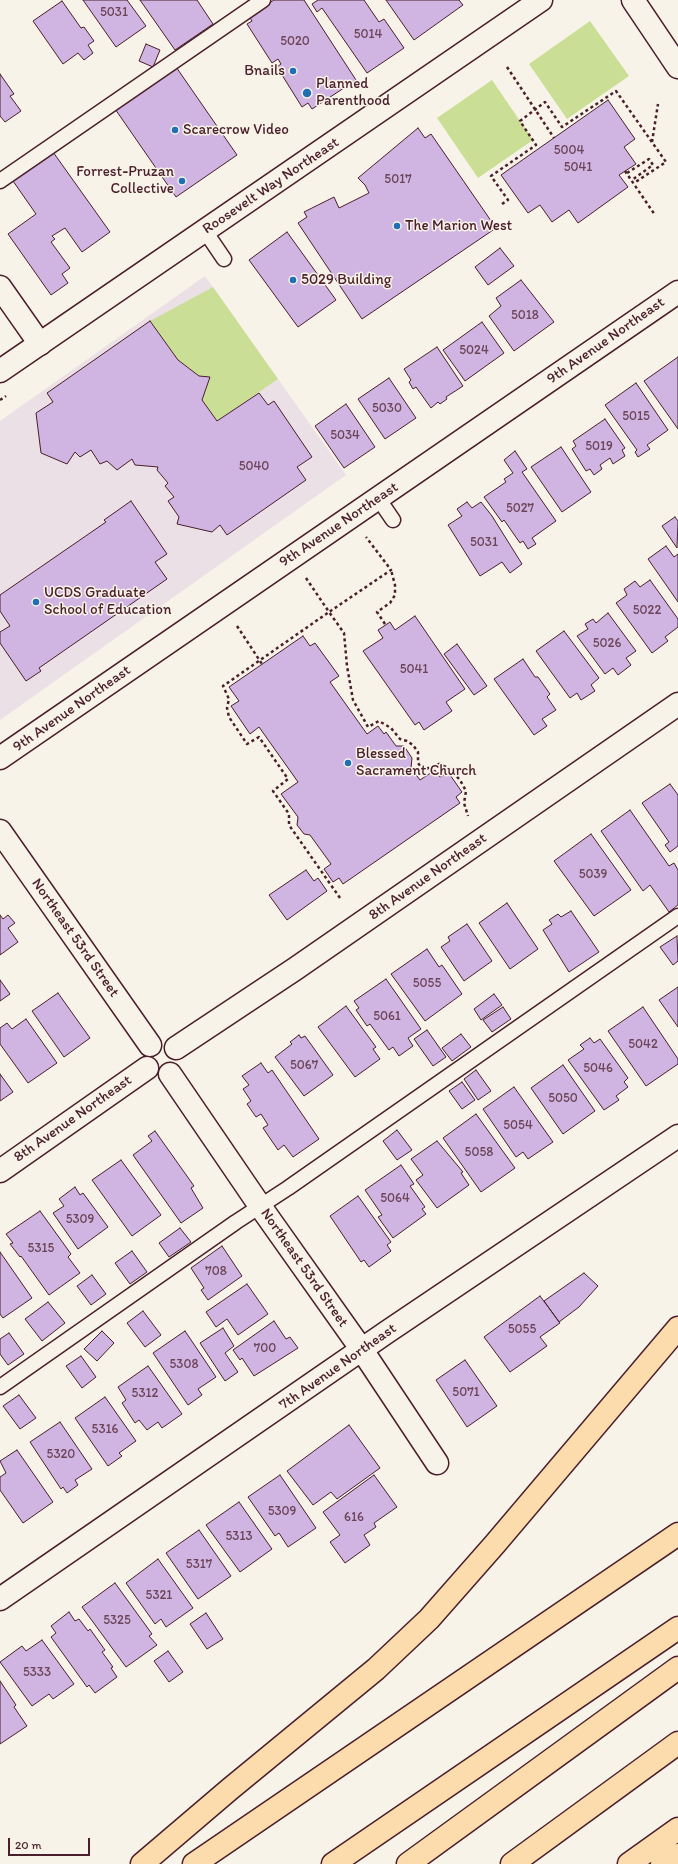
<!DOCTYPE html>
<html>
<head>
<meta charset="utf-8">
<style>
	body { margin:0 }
	#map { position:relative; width:678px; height:1864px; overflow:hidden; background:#f7f3e8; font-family:Itim,sans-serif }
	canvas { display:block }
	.scale { position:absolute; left:8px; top:1838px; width:82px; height:18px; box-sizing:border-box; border:2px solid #4a1f2b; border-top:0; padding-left:5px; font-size:12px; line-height:14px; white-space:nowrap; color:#4a1f2b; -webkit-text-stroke:3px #f7f3e8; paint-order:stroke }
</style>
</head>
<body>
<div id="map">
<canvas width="678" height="1864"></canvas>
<div class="scale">20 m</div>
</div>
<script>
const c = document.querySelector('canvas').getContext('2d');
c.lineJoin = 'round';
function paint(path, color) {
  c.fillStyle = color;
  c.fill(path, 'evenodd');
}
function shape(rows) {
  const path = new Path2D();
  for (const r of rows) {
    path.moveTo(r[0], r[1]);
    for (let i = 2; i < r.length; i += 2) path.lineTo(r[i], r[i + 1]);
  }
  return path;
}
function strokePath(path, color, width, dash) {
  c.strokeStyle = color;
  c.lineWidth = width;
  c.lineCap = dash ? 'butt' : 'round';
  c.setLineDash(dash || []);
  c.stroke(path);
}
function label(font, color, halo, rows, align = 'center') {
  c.font = font + ' Itim,sans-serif';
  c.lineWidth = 3;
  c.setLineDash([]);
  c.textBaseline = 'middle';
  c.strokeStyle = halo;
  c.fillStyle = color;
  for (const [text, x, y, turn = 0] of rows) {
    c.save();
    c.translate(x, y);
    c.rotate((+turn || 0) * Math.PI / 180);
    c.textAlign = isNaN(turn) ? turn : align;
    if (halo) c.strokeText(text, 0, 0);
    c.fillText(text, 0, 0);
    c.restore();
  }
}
paint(shape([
	[205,276,346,475,0,720,0,421]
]), '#ebe0e6');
paint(shape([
	[590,21,629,76,567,119,529,64],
	[492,80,533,140,478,178,437,118],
	[213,287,278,379,217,421,202,400,210,377,199,376,178,360,150,321]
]), '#cadf95');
const building = shape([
	[83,0,127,0,146,26,116,47,83,0],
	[140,0,197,0,213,24,175,50,140,0],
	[274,0,304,0,356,80,312,109,308,103,302,107,277,67,281,64,278,59,272,63,247,24,252,21,249,16,274,0],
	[318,0,364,0,379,22,384,19,404,48,367,73,322,8,317,12,312,4,318,0],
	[386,0,459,0,463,5,414,40,386,0],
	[62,1,81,28,84,27,94,41,88,45,93,53,84,60,78,53,63,64,33,21,62,1],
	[146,44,160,50,153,67,139,61,146,44],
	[174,64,237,155,176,197,113,106,174,64],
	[0,74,14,94,10,96,21,111,5,122,0,116,0,74],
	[608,100,635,139,624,147,636,164,619,175,628,187,578,223,569,210,552,222,540,205,528,213,501,175,608,100],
	[418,128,425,138,431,134,496,228,362,319,298,223,307,217,304,212,334,197,339,208,369,193,365,185,358,178,418,128],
	[53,152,110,232,82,252,65,228,52,236,55,239,51,242,70,268,62,274,68,283,51,295,8,234,36,214,13,181,53,152],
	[287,232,336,300,298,327,249,260,287,232],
	[500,248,514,266,488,285,475,267,500,248],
	[521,280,554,322,514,351,489,316,501,306,496,298,521,280],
	[150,321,178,360,199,376,210,377,202,400,217,421,259,393,268,405,274,401,312,457,297,467,306,480,227,535,220,525,212,532,177,524,179,517,168,501,174,497,165,486,168,483,157,470,158,467,135,465,132,459,117,470,107,461,100,464,91,450,80,457,75,452,67,464,41,453,36,413,53,402,47,393,150,321],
	[482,322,504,353,465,381,443,350,482,322],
	[437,347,463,386,446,397,447,399,440,404,438,402,431,408,416,387,413,389,409,382,411,380,404,369,437,347],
	[678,357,678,429,644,381,678,357],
	[389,378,416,418,385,439,358,399,389,378],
	[636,383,668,430,647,445,650,449,638,457,635,452,637,450,605,405,636,383],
	[346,404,375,447,344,468,315,426,346,404],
	[605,419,625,448,622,450,625,456,613,464,610,458,600,465,602,469,594,475,590,469,586,471,572,449,576,446,573,441,605,419],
	[561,447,591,492,562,512,531,467,561,447],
	[515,451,527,469,522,472,556,521,532,538,536,544,528,549,523,541,520,543,504,520,502,522,484,497,506,482,504,479,513,473,504,460,515,451],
	[131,501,167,554,155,562,167,579,39,668,41,671,26,681,0,643,0,632,10,626,0,611,0,595,106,522,104,520,131,501],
	[467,502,472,508,481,502,492,516,522,564,510,573,502,562,480,576,448,525,462,516,457,509,467,502],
	[675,517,678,521,677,548,662,526,675,517],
	[666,546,674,557,678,554,678,602,648,559,666,546],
	[650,580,678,619,678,627,665,637,668,641,652,653,616,603,627,595,624,589,635,581,640,587,650,580],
	[608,613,636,651,626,658,631,665,618,675,613,668,605,674,577,636,588,629,585,624,593,619,596,623,608,613],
	[415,616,465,689,446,702,452,711,424,730,419,722,415,725,363,651,383,638,378,630,390,622,395,630,415,616],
	[564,631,599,678,591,685,595,691,581,700,577,693,570,698,536,651,564,631],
	[303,636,310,646,315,643,339,676,330,682,367,734,378,726,384,734,386,732,396,746,404,746,412,758,411,768,420,780,435,770,440,777,448,772,462,792,456,797,460,803,343,884,339,878,333,882,324,869,331,864,310,835,304,834,297,825,298,817,281,794,298,782,259,727,250,734,231,706,239,701,229,687,303,636],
	[457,644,487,686,474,695,444,654,457,644],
	[523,659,535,677,538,677,550,694,547,697,556,710,542,719,547,726,534,735,494,679,523,659],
	[670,784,678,795,678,846,670,852,665,845,669,842,642,803,670,784],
	[630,810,669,866,674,863,678,870,678,905,669,912,650,885,643,891,601,831,630,810],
	[591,834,631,890,594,916,554,861,591,834],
	[306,870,314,881,318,878,327,891,287,920,269,895,306,870],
	[507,903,538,949,510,969,479,923,507,903],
	[571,911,599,952,569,972,543,930,552,924,549,920,558,914,561,917,571,911],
	[0,915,3,919,8,915,15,923,8,928,18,942,0,955,0,915],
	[467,924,492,961,464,981,441,947,450,941,448,937,467,924],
	[677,936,678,961,673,965,660,947,677,936],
	[427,949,439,967,442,965,462,994,425,1021,391,974,427,949],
	[386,979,421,1029,408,1038,413,1046,399,1056,393,1047,389,1050,370,1024,367,1026,356,1010,359,1008,354,1001,386,979],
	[0,980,10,994,0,1001,0,980],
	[678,987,678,1027,659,1000,678,987],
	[58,993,90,1038,64,1057,32,1011,58,993],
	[494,994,502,1005,481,1020,474,1009,494,994],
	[346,1006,376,1047,373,1049,380,1059,355,1077,318,1027,346,1006],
	[503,1007,511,1019,492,1032,483,1020,503,1007],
	[643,1007,678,1059,678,1064,646,1086,608,1031,643,1007],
	[26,1019,57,1063,28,1083,0,1044,0,1028,7,1023,12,1029,26,1019],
	[427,1030,446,1057,433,1066,414,1039,427,1030],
	[461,1034,471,1047,452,1061,442,1048,461,1034],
	[299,1035,301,1038,305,1036,333,1075,304,1096,275,1057,292,1044,290,1042,299,1035],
	[590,1038,594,1043,600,1039,628,1078,624,1082,628,1087,616,1096,619,1100,604,1110,568,1060,584,1049,580,1045,590,1038],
	[261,1063,268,1073,272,1070,319,1139,293,1157,284,1145,278,1150,263,1128,268,1125,261,1114,256,1117,247,1104,251,1101,243,1089,249,1085,242,1076,261,1063],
	[563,1065,595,1111,563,1134,531,1088,563,1065],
	[476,1070,491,1091,478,1100,464,1079,476,1070],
	[0,1074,13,1092,0,1101,0,1074],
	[462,1082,475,1100,462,1109,449,1091,462,1082],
	[514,1087,553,1142,528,1159,523,1152,516,1157,483,1109,514,1087],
	[476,1114,515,1168,481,1192,443,1138,476,1114],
	[397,1130,412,1150,397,1160,383,1141,397,1130],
	[155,1131,194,1186,191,1188,203,1208,181,1223,133,1155,152,1141,148,1136,155,1131],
	[437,1141,463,1172,461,1173,469,1185,437,1208,416,1180,423,1175,411,1159,437,1141],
	[121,1160,161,1215,132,1236,92,1180,121,1160],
	[401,1165,414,1184,410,1186,425,1207,422,1209,426,1214,393,1238,378,1217,382,1215,365,1190,401,1165],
	[75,1187,80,1195,83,1193,108,1227,78,1249,53,1213,64,1206,59,1199,75,1187],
	[358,1196,391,1242,387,1245,391,1251,369,1267,364,1260,361,1262,330,1216,358,1196],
	[40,1211,71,1254,68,1257,80,1273,49,1295,21,1256,20,1257,10,1244,13,1243,6,1234,40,1211],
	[180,1228,191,1242,169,1257,159,1243,180,1228],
	[222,1246,242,1276,208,1300,201,1290,204,1288,191,1268,222,1246],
	[132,1251,147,1272,130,1284,115,1263,132,1251],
	[0,1252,32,1298,3,1318,0,1314,0,1252],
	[584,1273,598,1286,579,1307,559,1322,544,1301,584,1273],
	[92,1275,106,1294,91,1305,77,1286,92,1275],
	[247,1284,268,1314,238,1335,227,1319,216,1327,206,1312,247,1284],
	[540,1296,560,1323,540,1337,547,1346,510,1372,484,1337,540,1296],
	[48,1302,65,1323,42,1341,25,1319,48,1302],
	[143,1311,161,1335,145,1347,127,1323,143,1311],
	[274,1321,286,1339,290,1337,298,1348,254,1376,242,1358,240,1360,233,1350,274,1321],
	[223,1328,234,1346,225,1353,238,1372,225,1381,200,1343,223,1328],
	[102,1331,114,1343,97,1361,84,1349,102,1331],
	[185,1331,216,1377,198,1389,202,1395,188,1405,153,1353,185,1331],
	[9,1333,24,1354,8,1365,0,1354,0,1339,9,1333],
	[81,1356,96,1377,82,1388,66,1366,81,1356],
	[465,1360,497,1406,467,1427,436,1380,465,1360],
	[148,1366,182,1414,162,1428,158,1422,147,1430,139,1420,135,1423,122,1403,126,1400,118,1387,148,1366],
	[19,1395,36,1418,20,1429,3,1406,19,1395],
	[105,1397,136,1441,119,1453,122,1456,108,1466,75,1418,105,1397],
	[60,1422,92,1469,75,1480,78,1485,67,1493,63,1487,61,1489,30,1442,60,1422],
	[349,1425,380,1468,337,1499,331,1492,313,1505,287,1471,349,1425],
	[17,1450,53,1502,23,1523,0,1490,0,1477,6,1473,0,1461,17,1450],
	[280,1475,316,1528,288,1547,279,1533,275,1536,248,1497,280,1475],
	[374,1475,397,1507,374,1523,376,1527,364,1535,370,1545,345,1563,330,1542,340,1535,323,1512,374,1475],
	[239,1502,272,1549,240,1572,206,1525,239,1502],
	[199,1530,231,1576,198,1599,166,1553,199,1530],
	[158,1559,193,1608,166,1627,161,1619,155,1624,126,1583,158,1559],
	[115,1583,152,1634,149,1636,157,1645,126,1667,82,1607,115,1583],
	[69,1612,75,1621,79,1619,88,1631,90,1629,105,1650,102,1652,113,1667,111,1668,117,1677,95,1693,89,1685,87,1687,51,1637,56,1633,51,1626,69,1612],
	[206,1613,223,1639,207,1649,190,1624,206,1613],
	[42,1640,74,1684,53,1699,49,1694,32,1706,0,1662,22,1646,26,1651,42,1640],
	[168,1651,183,1672,169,1682,154,1661,168,1651],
	[0,1681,16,1705,14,1707,27,1726,0,1744,0,1681]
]);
paint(building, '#d0b4e1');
strokePath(building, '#4a1f2b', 1);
const service = shape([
	[0,181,263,0],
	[205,231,224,259],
	[378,498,393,520],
	[0,1387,236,1222,288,1188,678,916]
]);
const minor = shape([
	[0,287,40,344],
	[0,758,678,292],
	[0,831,150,1045],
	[176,1048,295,969,678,704],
	[170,1074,260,1206,362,1350,437,1463],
	[0,1171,147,1068],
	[0,1599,387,1332,678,1136]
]);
const secondary = shape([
	[633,0,678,67],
	[0,371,541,0]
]);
const motorway = shape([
	[142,1864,230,1789,376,1669,429,1619,495,1544,678,1328],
	[194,1864,678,1534],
	[333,1864,678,1628],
	[408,1864,678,1668],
	[512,1864,678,1743],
	[629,1864,678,1829],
	[662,1864,678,1855]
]);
strokePath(service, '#4a1f2b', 17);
strokePath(minor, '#4a1f2b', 25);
strokePath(secondary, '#4a1f2b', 25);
strokePath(motorway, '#4a1f2b', 25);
strokePath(shape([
	[507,67,554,138],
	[652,142,658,104],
	[625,171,655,215],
	[627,173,649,159,653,165,632,180],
	[502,204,508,200,491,176,536,145,520,121,545,102,562,127,616,91,666,162,634,183],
	[0,400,6,396],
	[306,578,329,612,391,570,366,537],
	[385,624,377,612,390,603,395,595,395,585,391,570],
	[237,626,262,664],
	[340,898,289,825,289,814,273,791,288,779,259,737,247,744,229,717,227,708,229,699,223,686,329,612,344,633,347,666,353,700,368,727,379,721,391,728,400,739,407,741,413,745,418,752,418,763,423,770,439,764,449,768,460,780,466,791,464,803,468,816]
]), '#4a1f2b', 2.5, [3, 3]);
strokePath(service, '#f7f3e8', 14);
strokePath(minor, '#f7f3e8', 22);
strokePath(secondary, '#f7f3e8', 22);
strokePath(motorway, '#fcdcac', 22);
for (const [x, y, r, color] of [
	[293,71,4,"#1f6fb2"],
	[307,93,5,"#1f6fb2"],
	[175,130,4,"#1f6fb2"],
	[182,181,4,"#1f6fb2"],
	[397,226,4,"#1f6fb2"],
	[293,280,4,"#1f6fb2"],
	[36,602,4,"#1f6fb2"],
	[348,763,4,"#1f6fb2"]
]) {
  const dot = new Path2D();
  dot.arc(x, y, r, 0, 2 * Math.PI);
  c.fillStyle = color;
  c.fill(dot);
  strokePath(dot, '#f7f3e8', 1.5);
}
label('13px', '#6c4458', null, [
	["5031",114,13],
	["5014",368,35],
	["5020",295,42],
	["5004",569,151],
	["5041",578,168],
	["5017",398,180],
	["5018",525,316],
	["5024",474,351],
	["5030",387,409],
	["5015",636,417],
	["5034",345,436],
	["5019",599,447],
	["5040",254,467],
	["5027",520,509],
	["5031",484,543],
	["5022",647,611],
	["5026",607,644],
	["5041",414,670],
	["5039",593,875],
	["5055",427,984],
	["5061",387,1017],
	["5042",643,1045],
	["5067",304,1066],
	["5046",598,1069],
	["5050",563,1099],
	["5054",518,1126],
	["5058",479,1153],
	["5064",395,1199],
	["5309",80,1220],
	["5315",41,1249],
	["708",216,1272],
	["5055",522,1330],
	["700",265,1349],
	["5308",184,1365],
	["5071",466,1393],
	["5312",145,1394],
	["5316",105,1430],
	["5320",61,1455],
	["5309",282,1512],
	["616",354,1518],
	["5313",239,1537],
	["5317",199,1565],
	["5321",159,1596],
	["5325",117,1621],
	["5333",37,1673]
]);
label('15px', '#4a1f2b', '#f7f3e8', [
	["Bnails",285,71,"right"],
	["Planned",316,84],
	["Parenthood",316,101],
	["Scarecrow Video",183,130],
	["Forrest-Pruzan",174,172,"right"],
	["Collective",174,189,"right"],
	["The Marion West",405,226],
	["5029 Building",301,280],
	["UCDS Graduate",44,593],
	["School of Education",44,610],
	["Blessed",356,754],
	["Sacrament Church",356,771]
], 'left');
label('15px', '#4a1f2b', '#f7f3e8', [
	["Roosevelt Way Northeast",271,186,-34],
	["9th Avenue Northeast",606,341,-35],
	["9th Avenue Northeast",339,525,-34],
	["9th Avenue Northeast",72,709,-35],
	["8th Avenue Northeast",428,877,-35],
	["Northeast 53rd Street",75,938,55],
	["8th Avenue Northeast",73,1119,-35],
	["Northeast 53rd Street",304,1268,55],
	["7th Avenue Northeast",338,1367,-35]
]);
</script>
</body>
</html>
